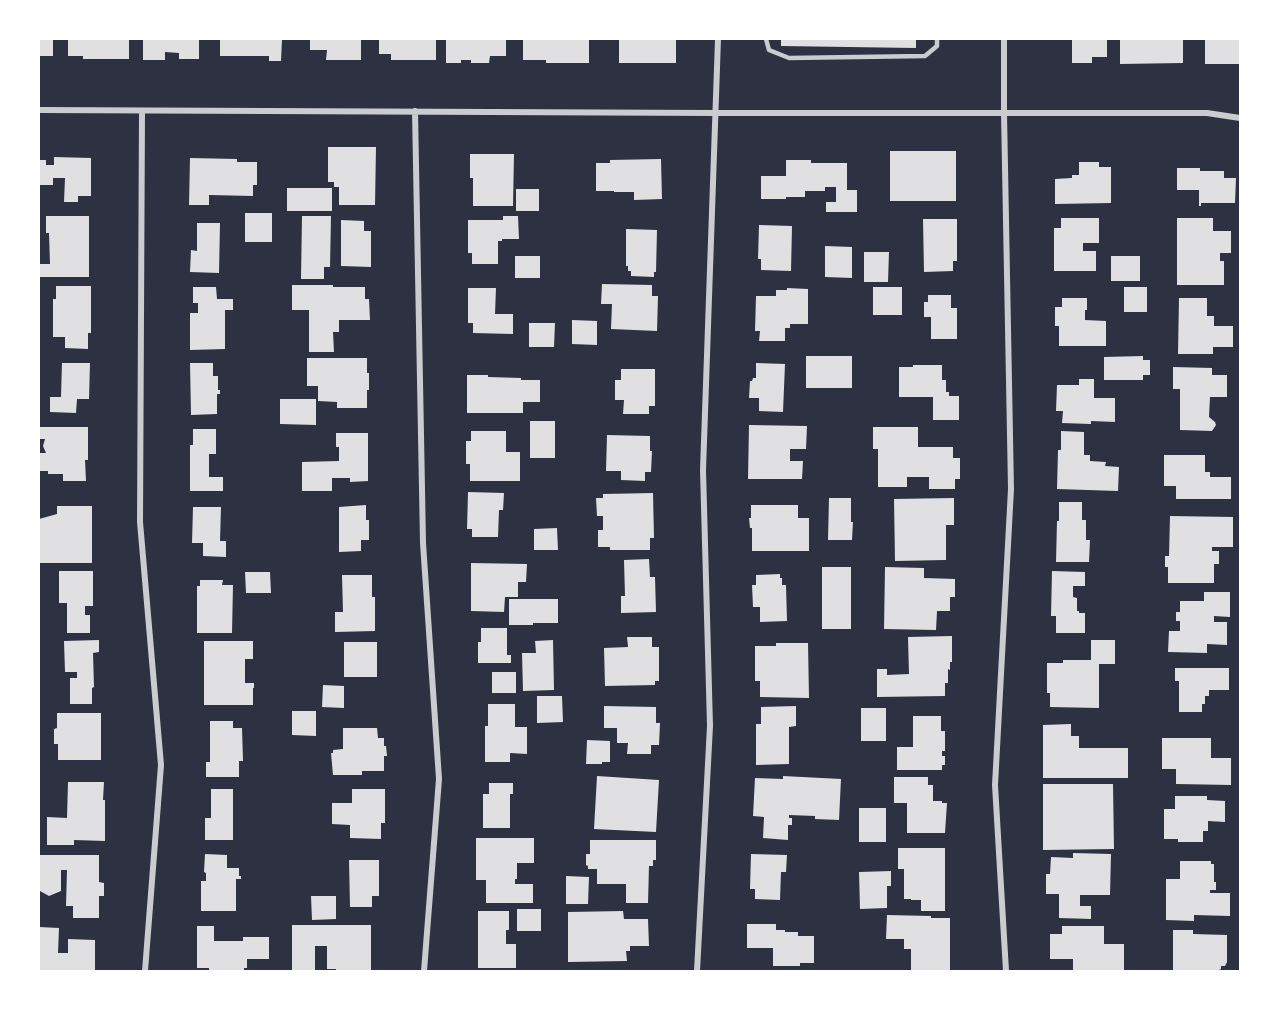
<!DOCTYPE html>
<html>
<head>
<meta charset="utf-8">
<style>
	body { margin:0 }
	#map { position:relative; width:1279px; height:1010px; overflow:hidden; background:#2d3142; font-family:Karla,sans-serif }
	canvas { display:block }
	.frame { position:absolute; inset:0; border:40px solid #fff; pointer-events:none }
</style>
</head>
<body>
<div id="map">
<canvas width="1279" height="1010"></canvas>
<div class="frame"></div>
</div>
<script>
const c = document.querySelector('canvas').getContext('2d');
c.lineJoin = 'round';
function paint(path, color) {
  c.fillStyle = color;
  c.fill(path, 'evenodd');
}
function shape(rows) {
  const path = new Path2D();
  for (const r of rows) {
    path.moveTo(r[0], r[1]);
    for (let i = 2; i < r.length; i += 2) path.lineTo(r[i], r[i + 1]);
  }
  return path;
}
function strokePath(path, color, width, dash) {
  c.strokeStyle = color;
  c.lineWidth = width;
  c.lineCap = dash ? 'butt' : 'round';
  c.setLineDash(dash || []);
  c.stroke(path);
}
paint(shape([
	[39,39,53,39,53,56,39,56],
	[68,39,129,39,129,59,83,59,83,56,68,56],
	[143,39,199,39,199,59,179,59,179,53,165,52,165,60,143,60],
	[220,39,282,39,281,61,269,61,269,56,220,56],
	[310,39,361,39,361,60,326,60,327,50,310,50],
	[379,39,436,39,436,60,391,60,391,54,379,54],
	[446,39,506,39,506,56,490,56,489,63,471,63,471,60,461,60,461,63,446,63],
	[523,39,589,39,589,63,546,63,546,60,523,60],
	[619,39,676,39,676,63,619,63],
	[781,39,916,39,916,48,781,46],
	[1072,39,1107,39,1107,57,1092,57,1092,63,1072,63],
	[1120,39,1183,39,1183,63,1120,64],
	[1205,39,1240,39,1240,64,1205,64],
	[328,147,376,147,375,205,339,205,339,187,334,187,334,182,328,182],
	[890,151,956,151,956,201,890,201],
	[470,154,514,154,513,206,473,206,473,178,470,178],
	[54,157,91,158,91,196,78,196,78,202,64,202,65,178,53,178,53,185,39,185,39,160,46,160,46,165,54,165],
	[190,158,237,159,237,162,257,162,257,185,253,185,253,196,209,195,209,205,189,205],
	[661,159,662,199,634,200,634,192,614,192,614,191,596,191,596,163,610,163,610,160],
	[786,160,811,160,811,163,847,163,847,190,857,190,857,212,826,212,826,202,836,202,836,187,825,187,825,191,805,191,805,197,786,197,786,199,761,199,761,176,786,176],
	[1079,162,1099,162,1099,167,1111,167,1111,203,1055,204,1055,179,1072,178,1072,175,1079,175],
	[1177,168,1200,168,1200,171,1224,171,1224,178,1236,178,1235,203,1201,203,1201,206,1199,206,1199,190,1177,190],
	[287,188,332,188,332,211,287,211],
	[516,189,539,189,539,211,516,211],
	[245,213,272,213,272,242,245,242],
	[46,216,89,216,89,277,39,277,39,264,50,264,49,233,46,233],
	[302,216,331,216,330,267,324,267,324,279,301,279],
	[503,216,518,216,519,239,502,239,502,241,498,241,498,264,472,264,472,253,468,253,468,220,503,220],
	[1061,218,1099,218,1099,243,1083,243,1083,251,1096,251,1096,271,1054,271,1054,228,1061,228],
	[1177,218,1213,218,1213,231,1231,231,1231,253,1220,253,1220,261,1224,261,1224,285,1177,285],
	[923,219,957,219,957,261,953,261,953,271,924,272],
	[341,220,364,221,364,231,371,231,371,267,341,266],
	[197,223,220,223,219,273,190,272,191,250,197,251],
	[759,225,792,226,791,271,761,270,761,259,758,259],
	[626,229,657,230,656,272,654,272,654,277,631,276,631,271,628,271,628,266,626,266],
	[825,246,852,247,852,278,825,277],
	[864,252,889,252,888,282,864,282],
	[515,256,540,256,540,278,515,278],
	[1111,256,1140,256,1140,281,1111,281],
	[602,284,652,285,652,296,658,296,657,331,611,329,612,304,601,304],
	[292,285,333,285,333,287,365,287,365,299,369,299,370,320,339,320,339,332,333,332,334,352,309,352,309,310,292,310],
	[56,286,91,286,91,333,88,333,88,349,65,348,65,337,53,337,53,299,56,299],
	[193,287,216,287,217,299,233,299,233,310,225,310,225,349,190,350,190,313,198,313,198,303,193,303],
	[873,287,902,287,902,315,873,315],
	[1124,287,1147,287,1147,312,1124,312],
	[468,288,496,288,495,314,513,314,513,334,473,333,473,323,468,323],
	[787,288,808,289,808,324,790,324,790,328,785,328,785,341,759,341,760,331,755,331,756,296,776,296,776,290,787,290],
	[928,295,951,295,951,308,957,308,957,339,931,339,931,317,924,317,924,302,928,302],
	[1062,298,1087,298,1087,310,1085,310,1085,320,1106,321,1106,346,1059,346,1059,326,1055,326,1055,307,1062,307],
	[1179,298,1207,298,1207,316,1214,316,1214,326,1233,326,1233,347,1213,347,1213,354,1178,354],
	[572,320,597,321,597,345,572,344],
	[529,323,555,323,554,347,529,347],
	[806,356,852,356,852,388,806,388],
	[1143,356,1143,360,1150,360,1150,375,1143,375,1143,380,1104,380,1104,357],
	[307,358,367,358,367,373,369,373,369,390,367,390,367,408,337,408,337,402,318,401,318,386,307,386],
	[62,363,90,363,89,399,77,399,76,413,50,412,50,397,61,397],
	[190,363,213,363,213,376,218,376,218,390,220,390,220,394,217,394,217,414,191,415],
	[756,363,785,364,783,412,759,411,759,398,749,398,750,381,752,381,753,378,756,378],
	[913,365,942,365,942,380,946,380,946,392,949,392,949,396,959,396,959,420,933,420,933,397,899,397,899,367,913,367],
	[1173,367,1212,368,1212,375,1227,375,1227,397,1210,397,1209,417,1215,422,1216,425,1212,431,1180,430,1180,389,1173,389],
	[621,369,655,369,655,406,649,406,649,414,623,414,624,400,615,400,615,380,621,380],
	[467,375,488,375,488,377,521,378,521,380,540,380,540,402,523,402,523,413,467,413],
	[1079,379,1094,379,1094,398,1115,398,1115,422,1091,421,1091,424,1062,423,1063,411,1056,411,1057,385,1079,385],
	[280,399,316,399,316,425,280,424],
	[530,421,555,421,555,458,530,458],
	[749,425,807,426,806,449,790,449,790,461,803,461,802,479,748,479],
	[39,427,88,427,88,460,85,460,86,481,63,481,63,474,48,474,48,471,39,471,39,453,46,453,43,446,45,439,39,439],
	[873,427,918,427,918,447,953,447,953,458,960,458,960,479,955,479,955,489,929,489,929,477,907,477,907,487,878,487,878,449,873,449],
	[193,429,216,429,216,454,209,454,209,477,223,477,223,491,190,491,190,445,193,445],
	[471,431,506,431,506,452,520,452,520,481,470,481,470,464,466,464,466,441,471,441],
	[1061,431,1084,432,1084,455,1090,455,1090,461,1106,462,1105,466,1119,467,1118,491,1057,489,1058,450,1061,450],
	[336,433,368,433,368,481,350,482,350,478,332,478,332,491,302,491,302,462,339,461,339,447,336,447],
	[607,435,650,436,650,451,652,451,651,472,645,472,645,481,621,480,621,471,606,471],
	[1164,455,1205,455,1205,472,1210,472,1210,477,1231,477,1231,499,1176,499,1176,486,1164,486],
	[468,492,504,493,503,510,499,510,498,537,472,537,472,529,467,529],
	[653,493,654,538,650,538,650,550,610,550,610,547,598,547,598,530,603,530,603,516,597,516,596,498,603,498,603,494],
	[829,498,851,498,851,522,853,522,852,540,828,540],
	[954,498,954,525,946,525,946,560,895,561,894,499],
	[1059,502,1082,502,1082,520,1086,520,1086,540,1090,540,1089,562,1056,562,1057,521,1059,521],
	[366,505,366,520,369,520,369,540,361,540,361,551,339,552,339,507],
	[751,505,798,505,798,518,809,518,809,551,752,551,752,528,750,528,749,518,751,518],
	[57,506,92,506,92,563,39,563,39,519,57,514],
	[193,507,221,507,220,541,226,541,226,557,203,556,203,543,192,543],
	[1170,516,1233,517,1233,547,1212,547,1212,551,1219,551,1219,564,1214,564,1214,583,1168,583,1168,567,1165,567,1165,556,1169,556],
	[557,528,558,550,534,550,534,529],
	[649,559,650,577,655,577,656,612,621,613,621,596,625,596,624,560],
	[471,563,527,564,526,582,518,582,518,597,505,597,504,612,471,611],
	[822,567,851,567,851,629,822,629],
	[885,567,924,568,924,578,955,579,955,597,950,597,950,611,937,611,936,630,884,629],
	[59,571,93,571,93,606,85,606,85,615,90,615,90,633,67,633,67,603,59,603],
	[1052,571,1085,572,1085,586,1073,586,1073,597,1077,598,1077,611,1079,611,1079,613,1085,613,1085,633,1056,633,1056,616,1051,616],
	[245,572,270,572,271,593,246,593],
	[780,574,780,578,782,578,782,585,786,585,787,621,760,622,760,607,753,607,752,585,756,585,756,575],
	[342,575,372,575,372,597,375,597,375,631,335,632,335,612,343,612],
	[200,580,223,580,222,585,233,585,232,633,197,633,197,586,200,586],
	[1204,592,1230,592,1230,617,1214,616,1214,622,1227,622,1227,645,1207,644,1207,653,1168,652,1169,631,1180,631,1180,621,1176,621,1176,612,1180,612,1180,601,1204,601],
	[509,599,558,599,558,623,533,623,533,625,509,625],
	[481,628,507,628,507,655,511,655,511,663,478,663,478,642,481,642],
	[952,636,952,662,950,662,950,670,948,669,948,683,945,683,945,696,877,697,877,669,887,669,887,675,909,674,908,637],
	[627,637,652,637,652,647,659,647,659,681,655,681,655,685,605,686,604,648,628,647],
	[99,640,99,652,93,653,94,687,92,688,92,704,70,704,70,678,77,678,77,672,65,672,64,641],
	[553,640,554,690,523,691,522,653,536,653,535,641],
	[1091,640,1115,640,1115,664,1099,664,1099,708,1050,707,1050,693,1047,693,1047,663,1063,663,1063,660,1091,660],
	[204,641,253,641,253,659,245,659,245,683,254,683,254,688,253,688,253,705,204,705],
	[344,642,377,642,377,677,344,677],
	[776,643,808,643,809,698,760,697,760,681,755,681,755,646,776,646],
	[1175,668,1229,668,1229,690,1209,690,1209,696,1205,696,1205,704,1202,704,1202,712,1179,712,1179,681,1175,681],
	[492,672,516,672,516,693,492,693],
	[323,685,344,686,344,708,322,707],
	[537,696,562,696,563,722,537,723],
	[488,704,515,704,515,727,527,727,527,754,510,753,510,762,485,762,485,726,488,726],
	[604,706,656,707,656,723,660,723,659,745,651,745,651,754,627,754,628,743,617,743,617,728,604,728],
	[796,706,796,726,789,727,789,764,756,765,756,724,761,724,761,707],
	[861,708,886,708,886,741,861,741],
	[292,711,316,711,316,736,292,735],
	[57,713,101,713,101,760,58,760,58,744,54,744,54,729,57,728],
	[913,716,941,716,941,731,945,731,945,751,942,751,942,756,945,756,945,765,942,765,942,770,897,770,897,747,913,747],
	[210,721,233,721,233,728,242,728,243,761,239,761,239,777,206,777,206,762,210,762],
	[1071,724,1071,736,1079,736,1079,748,1128,748,1128,778,1043,778,1043,725],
	[343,728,377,728,378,738,384,738,384,746,386,746,387,756,384,756,384,771,362,771,362,775,333,775,331,753,333,753,333,750,343,749],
	[1162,738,1211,738,1211,758,1231,758,1231,785,1176,784,1176,769,1162,769],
	[587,740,610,741,610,762,602,762,602,764,586,764],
	[597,776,659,780,656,832,594,829],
	[783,776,841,779,839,820,815,819,815,816,789,815,789,818,792,818,792,825,788,825,788,840,763,838,764,817,753,816,755,778,783,779],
	[894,777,928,777,928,785,933,785,933,801,942,801,942,803,947,803,945,833,907,833,907,803,894,803],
	[68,782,104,782,103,800,105,800,105,841,74,840,74,845,47,845,47,817,67,818],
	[489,783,513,783,513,794,510,794,510,828,483,828,483,794,489,794],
	[1043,784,1113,784,1114,849,1043,850],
	[211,789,233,789,233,840,205,840,205,818,211,818],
	[352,789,385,789,385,823,381,823,381,839,350,838,350,825,332,824,332,803,352,803],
	[1175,796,1207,796,1207,800,1225,801,1225,822,1208,821,1208,831,1203,831,1203,842,1178,842,1178,839,1164,839,1164,809,1175,809],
	[859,808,886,808,886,842,859,842],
	[476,838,534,838,534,863,517,863,517,879,515,879,515,884,533,884,533,903,486,903,486,880,476,880],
	[590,840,656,840,656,860,653,860,653,866,649,866,648,903,626,903,626,884,597,884,597,869,588,869,588,866,586,865,586,854,590,854],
	[898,848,945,848,945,911,921,911,921,900,911,900,911,899,904,899,904,869,898,869],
	[1073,853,1111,854,1110,895,1080,895,1080,906,1091,906,1091,919,1059,918,1059,894,1046,894,1046,874,1050,874,1051,857,1073,858],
	[205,854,227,855,227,868,239,868,239,876,241,876,241,879,236,879,236,911,201,911,201,881,206,881,206,873,204,872],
	[751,854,787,855,786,872,781,872,780,900,755,899,755,889,750,889],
	[40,855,99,855,99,882,104,883,104,896,99,896,99,918,73,918,73,906,66,906,67,870,61,870,61,891,49,896,40,891],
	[349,860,379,860,379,896,372,896,372,907,350,907],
	[1180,861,1211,861,1211,864,1214,864,1214,882,1216,882,1216,890,1210,890,1210,893,1230,893,1230,916,1194,915,1194,921,1166,920,1166,879,1180,879],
	[891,871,891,886,887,886,887,908,860,909,859,872],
	[566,876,589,877,588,904,566,904],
	[311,896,336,896,336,919,312,920],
	[517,909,541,909,541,931,517,931],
	[478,911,509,911,509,930,506,930,506,944,516,944,516,968,478,968],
	[623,911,624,919,648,919,649,946,630,946,630,951,626,951,627,961,568,962,568,912],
	[887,915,931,916,931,918,950,918,950,970,911,970,911,949,904,949,904,939,886,939],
	[747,924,776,924,776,930,785,930,785,932,798,932,798,936,814,936,814,963,800,963,800,966,773,966,773,948,747,948],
	[292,925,371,925,371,971,336,971,336,969,327,969,327,946,315,946,315,971,292,971],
	[197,926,214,926,214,941,243,941,243,937,269,937,269,959,247,959,247,968,244,968,244,971,209,971,209,968,197,968],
	[1062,926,1104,926,1104,944,1124,944,1124,970,1073,971,1073,959,1050,959,1050,934,1062,934],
	[39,927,59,928,58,953,68,953,68,939,95,940,95,971,39,971],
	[1173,930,1193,930,1193,934,1227,935,1227,962,1225,966,1221,966,1221,969,1217,971,1173,971]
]), '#e0e0e3');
strokePath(shape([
	[766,39,769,50,789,58,925,56,937,46,937,39]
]), '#caccd0', 4.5);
strokePath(shape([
	[1004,39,1004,113,1011,489,995,785,1006,971],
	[39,110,716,113,1207,113,1240,118],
	[142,111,140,522,161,765,145,971],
	[415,111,423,543,439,779,424,971],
	[697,971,710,726,703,470,718,39]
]), '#caccd0', 6);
</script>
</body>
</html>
